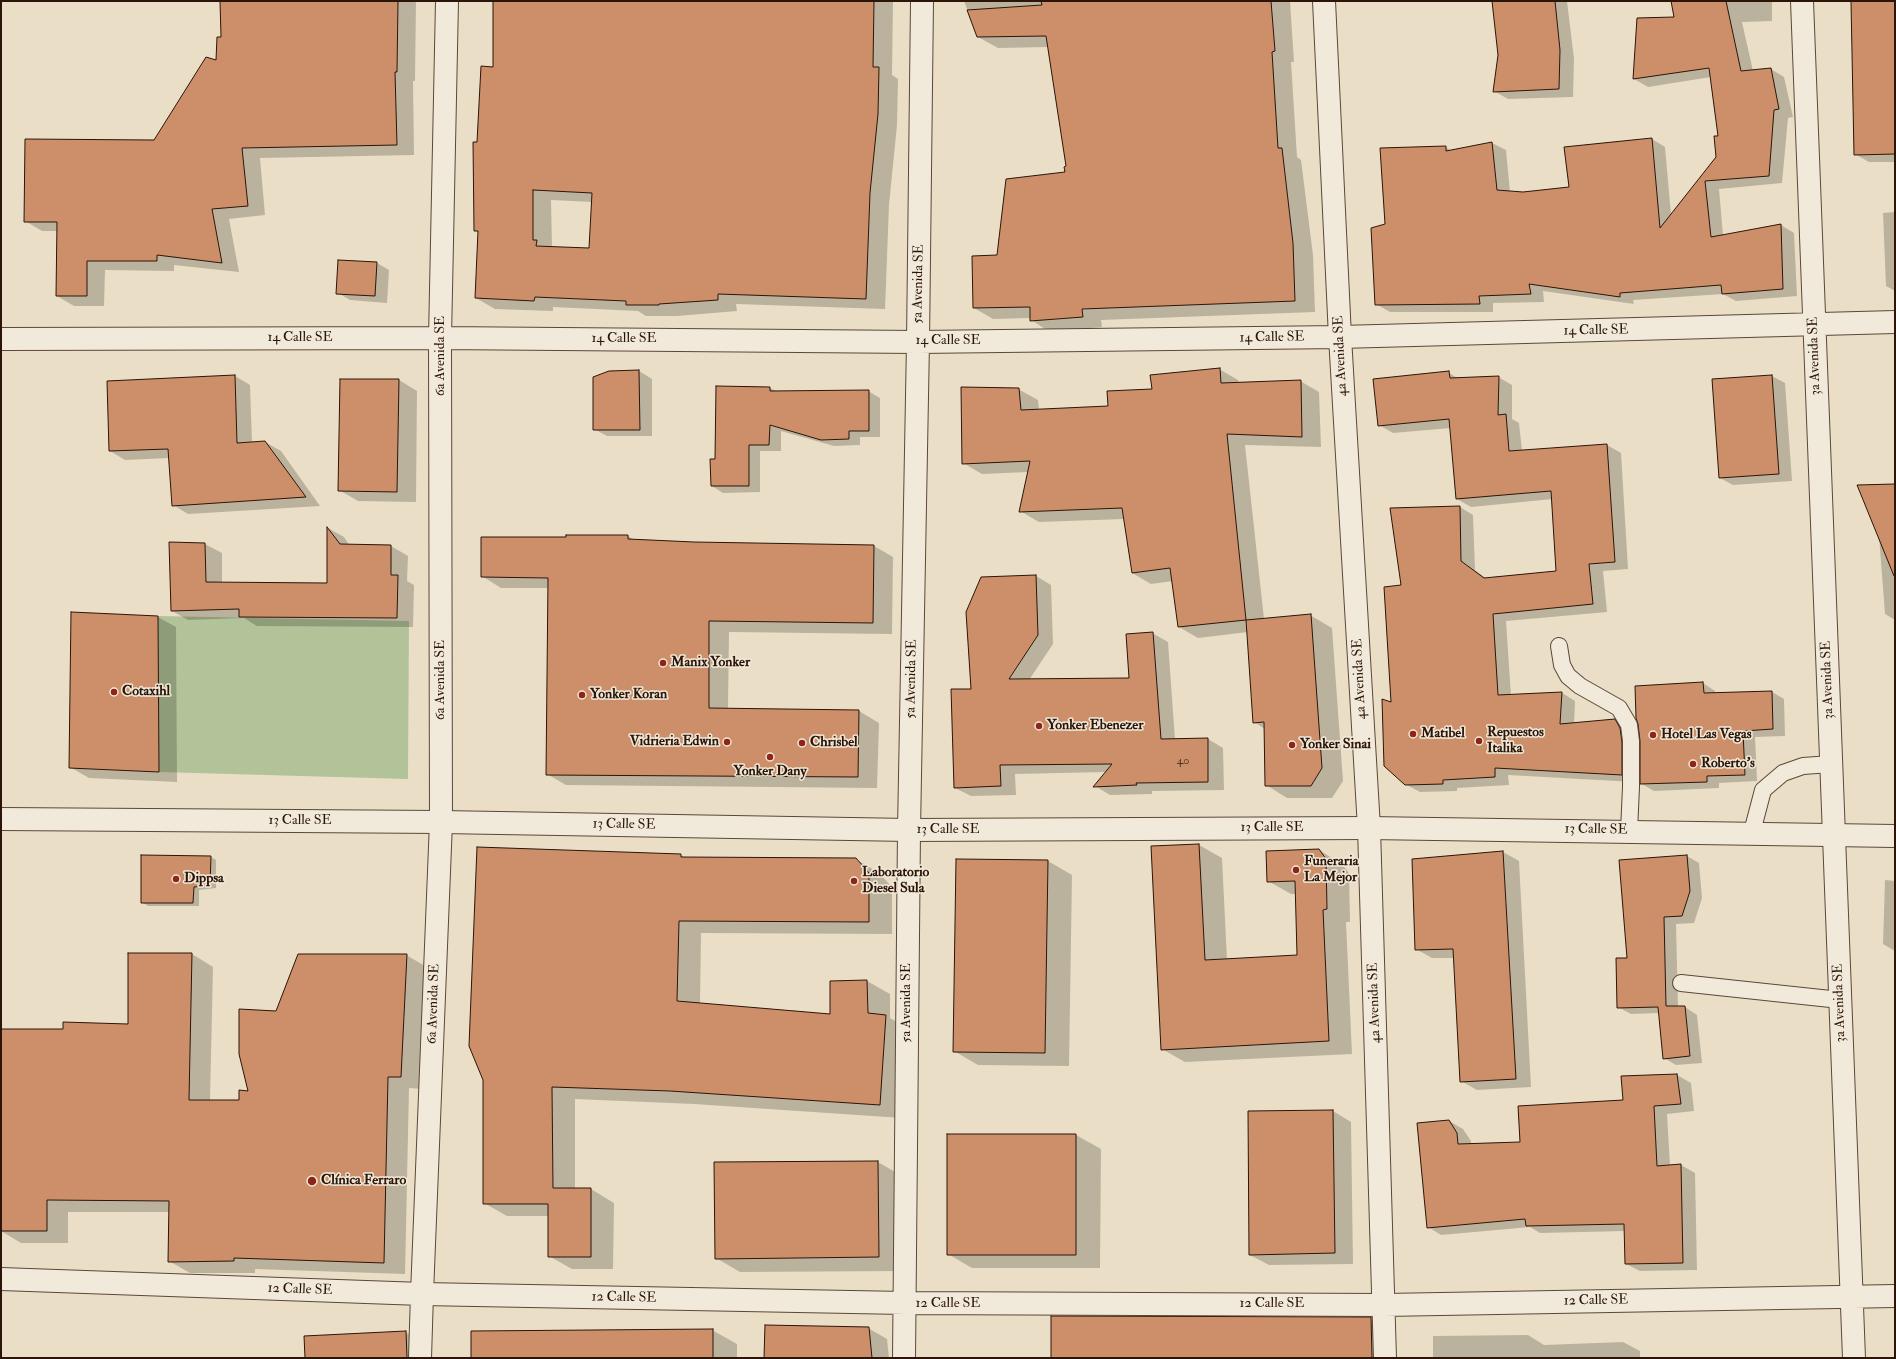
<!DOCTYPE html>
<html>
<head>
<meta charset="utf-8">
<style>
	body { margin:0 }
	#map { position:relative; width:1896px; height:1359px; overflow:hidden; background:#eadfc6; font-family:"IM FELL Double Pica",serif }
	canvas { display:block }
	.frame { position:absolute; inset:0; border:2px solid #2b1408; pointer-events:none }
</style>
</head>
<body>
<div id="map">
<canvas width="1896" height="1359"></canvas>
<div class="frame"></div>
</div>
<script>
const c = document.querySelector('canvas').getContext('2d');
c.lineJoin = 'round';
function paint(path, color) {
  c.fillStyle = color;
  c.fill(path, 'evenodd');
}
function shape(rows) {
  const path = new Path2D();
  for (const r of rows) {
    path.moveTo(r[0], r[1]);
    for (let i = 2; i < r.length; i += 2) path.lineTo(r[i], r[i + 1]);
  }
  return path;
}
function strokePath(path, color, width, dash) {
  c.strokeStyle = color;
  c.lineWidth = width;
  c.lineCap = dash ? 'butt' : 'round';
  c.setLineDash(dash || []);
  c.stroke(path);
}
function label(font, color, halo, rows, align = 'center') {
  c.font = font + ' "IM FELL Double Pica",serif';
  c.lineWidth = 3;
  c.setLineDash([]);
  c.textBaseline = 'middle';
  c.strokeStyle = halo;
  c.fillStyle = color;
  for (const [text, x, y, turn = 0] of rows) {
    c.save();
    c.translate(x, y);
    c.rotate((+turn || 0) * Math.PI / 180);
    c.textAlign = isNaN(turn) ? turn : align;
    if (halo) c.strokeText(text, 0, 0);
    c.fillText(text, 0, 0);
    c.restore();
  }
}
paint(shape([
	[158,616,409,621,408,779,159,772]
]), '#b2c399');
paint(shape([
	[221,1,416,1,415,81,413,81,414,155,260,158,265,215,229,219,239,272,174,265,174,271,105,270,104,306,74,306,57,296,57,231,42,231,25,221,155,142,217,61,222,38],
	[494,1,893,1,892,75,898,79,897,125,889,205,885,309,736,304,737,311,677,316,646,316,638,311,553,307,553,311,495,309,476,298,479,233,475,230,478,143,494,68],
	[551,200,593,202,590,250,552,247],
	[964,1,1290,1,1294,62,1291,62,1297,157,1301,160,1313,255,1315,312,1101,320,1102,327,1050,332,1031,320,1031,318,993,319,974,308,998,256,1066,172,1067,167,1048,47,998,48,978,37],
	[1493,1,1567,1,1574,59,1573,97,1508,99,1494,91,1499,55],
	[1672,1,1772,1,1772,21,1742,22,1753,71,1771,69,1784,77,1793,117,1788,118,1782,183,1719,189,1723,235,1781,225,1794,233,1797,296,1736,301,1723,294,1633,300,1634,304,1543,291,1544,302,1493,303,1493,312,1390,312,1376,304,1386,225,1445,147,1452,151,1492,143,1506,150,1510,192,1523,193,1570,188,1652,139,1665,147,1671,215,1717,157,1719,137,1711,77,1648,87,1634,79,1638,19,1675,18],
	[1852,1,1895,1,1895,162,1869,162,1855,154],
	[1895,212,1895,291,1886,286,1883,213],
	[377,263,389,270,387,303,350,300,338,293],
	[1219,369,1238,380,1239,383,1300,381,1319,392,1321,447,1245,445,1264,619,1310,615,1332,628,1343,781,1332,798,1287,798,1266,785,1265,729,1254,722,1248,632,1198,638,1179,627,1173,581,1151,584,1132,573,1124,519,1039,522,1020,511,1028,472,982,474,963,463,1018,389,1038,400,1039,410,1109,407,1153,390],
	[639,371,652,379,652,436,607,436,594,429,609,372],
	[1449,373,1459,379,1498,377,1512,385,1512,419,1519,423,1522,451,1607,445,1621,453,1628,569,1603,571,1607,612,1506,621,1511,696,1562,693,1575,701,1574,724,1614,720,1628,728,1635,782,1508,775,1509,785,1457,788,1457,791,1420,792,1405,784,1392,703,1403,586,1460,507,1473,515,1475,570,1487,579,1557,572,1553,499,1471,507,1457,499,1451,428,1393,433,1379,425],
	[235,376,250,385,252,443,265,442,281,451,320,506,188,514,173,505,169,458,125,460,110,451],
	[1772,376,1785,383,1792,481,1733,485,1720,478,1713,380],
	[399,380,417,391,416,502,358,501,339,490],
	[770,388,778,392,868,391,880,398,880,437,860,437,860,445,834,446,781,431,781,451,760,451,760,492,723,493,712,486,716,460],
	[1895,485,1895,620,1885,614,1879,536],
	[328,528,344,537,350,546,391,546,408,556,407,581,414,585,413,627,257,626,244,618,188,620,172,611,205,544,222,553,222,583,328,584],
	[628,536,636,541,874,546,893,557,892,634,729,632,728,709,859,711,879,723,877,788,566,785,547,774,549,588,501,588,482,576,567,538],
	[1036,576,1051,585,1053,644,1029,680,1130,679,1152,633,1168,642,1175,740,1208,739,1223,748,1224,790,1152,791,1152,794,1110,795,1095,786,1106,772,1015,774,1016,795,971,796,955,788,972,690],
	[158,617,176,627,177,782,89,778,70,767],
	[1703,683,1715,691,1715,693,1772,692,1784,699,1785,736,1755,737,1757,781,1719,783,1719,788,1654,791,1642,784,1642,741],
	[1199,845,1222,858,1227,960,1298,956,1297,894,1291,894,1268,881,1319,850,1342,864,1349,873,1350,922,1346,922,1352,1054,1185,1062,1162,1049],
	[1503,852,1519,861,1531,1087,1477,1090,1461,1081,1455,958,1432,958,1416,949],
	[680,855,686,858,855,859,878,872,892,887,892,934,701,933,700,1004,831,1015,831,982,867,981,890,994,890,1018,909,1029,902,1118,694,1104,575,1099,575,1189,591,1189,614,1203,613,1269,572,1269,549,1256,549,1216,507,1216,484,1203],
	[1687,856,1699,863,1702,898,1694,923,1676,924,1678,1007,1685,1007,1697,1015,1702,1063,1676,1065,1664,1058,1659,1013,1631,1014,1618,1007,1628,959],
	[211,857,216,860,216,888,199,890,199,906,148,906,142,902],
	[1048,861,1072,875,1069,1066,978,1065,954,1051],
	[1885,880,1895,881,1895,951,1883,944],
	[129,954,192,954,213,967,210,1101,240,1101,249,1092,276,1012,406,955,427,967,422,1089,409,1088,405,1274,255,1269,255,1273,190,1273,169,1261,170,1212,68,1212,68,1243,21,1243,1,1231,1,1030,64,1030,128,1025],
	[1677,1075,1691,1083,1694,1111,1667,1114,1670,1166,1681,1165,1695,1173,1697,1270,1640,1271,1626,1264,1626,1231,1540,1233,1530,1227,1441,1235,1428,1227,1449,1121,1463,1129,1471,1141,1471,1145,1521,1143,1624,1101,1622,1077],
	[1333,1111,1351,1122,1353,1264,1269,1265,1250,1255],
	[948,1135,1076,1135,1101,1149,1100,1268,972,1268,948,1254],
	[878,1162,902,1176,903,1271,740,1272,716,1258,715,1163],
	[1371,1318,1395,1333,1396,1358,1052,1358],
	[868,1328,887,1339,889,1358,765,1358],
	[712,1330,737,1344,737,1358,472,1358],
	[405,1332,430,1346,430,1358,315,1358],
	[1528,1335,1544,1345,1623,1342,1640,1351,1640,1358,1433,1358,1433,1336]
]), '#0003');
const building = shape([
	[220,1,398,1,397,72,395,72,397,145,242,148,248,206,212,209,222,263,157,255,157,261,87,261,87,296,56,296,57,222,24,222,25,139,154,140,206,57,216,60,217,37,221,37,220,1],
	[493,1,874,1,873,67,879,67,878,114,870,193,866,299,718,294,718,300,659,304,659,305,626,305,626,301,535,297,534,301,475,298,478,231,474,231,473,142,477,142,481,66,493,67,493,1],
	[533,190,592,193,589,248,536,246,537,240,533,240,533,190],
	[1041,1,1271,1,1275,51,1272,52,1278,148,1282,148,1293,243,1295,301,1082,309,1083,317,1030,321,1030,307,973,308,972,256,997,255,1006,179,1065,172,1064,167,1066,166,1046,36,977,37,967,10,1042,5,1041,1],
	[1492,1,1555,1,1560,50,1559,89,1493,92,1498,55,1492,1],
	[1671,1,1726,1,1741,71,1771,68,1779,109,1774,110,1769,176,1705,181,1711,237,1781,224,1783,289,1722,294,1721,285,1620,293,1620,297,1529,284,1531,294,1479,296,1480,304,1375,305,1371,228,1385,224,1380,148,1446,146,1446,151,1492,142,1497,190,1523,192,1569,187,1564,147,1652,138,1660,228,1716,157,1714,136,1718,136,1709,68,1633,79,1637,18,1674,17,1671,1],
	[1851,1,1895,1,1895,154,1854,155,1851,1],
	[338,260,377,262,375,296,336,294,338,260],
	[1220,368,1221,383,1301,380,1302,437,1227,434,1246,620,1178,627,1170,568,1132,573,1122,508,1019,512,1030,461,962,464,961,387,1019,388,1021,410,1108,406,1107,391,1152,389,1150,375,1220,368],
	[639,370,640,430,593,430,593,377,609,371,639,370],
	[1449,371,1450,378,1499,376,1498,415,1506,414,1509,451,1607,444,1615,562,1589,564,1593,604,1493,614,1498,695,1562,692,1560,724,1615,719,1620,728,1622,742,1622,775,1495,768,1495,777,1443,780,1443,784,1405,785,1384,766,1382,699,1391,702,1384,587,1401,585,1390,508,1460,506,1461,561,1484,578,1556,571,1551,491,1456,499,1449,419,1378,426,1373,379,1449,371],
	[235,375,237,443,265,441,306,497,172,506,168,449,109,451,107,381,235,375],
	[1772,375,1779,474,1719,478,1712,379,1772,375],
	[340,379,399,379,397,492,338,491,340,379],
	[716,386,770,387,770,391,869,390,869,431,849,431,849,439,821,440,770,425,769,445,749,445,749,486,711,486,710,459,715,459,716,386],
	[1895,484,1895,575,1894,576,1857,485,1895,484],
	[327,527,340,544,391,545,391,575,398,575,397,618,239,617,239,609,171,611,169,542,205,543,206,582,327,583,327,527],
	[566,535,628,535,628,539,694,542,874,545,873,623,709,621,709,708,859,710,858,777,546,775,548,578,481,577,481,537,566,537,566,535],
	[1036,575,1038,635,1009,679,1129,678,1126,634,1153,632,1161,739,1208,738,1208,782,1136,783,1137,785,1093,787,1112,764,1000,765,1001,786,954,788,951,689,971,689,966,612,981,577,1036,575],
	[71,612,158,616,159,772,69,768,71,612],
	[1311,614,1322,768,1311,786,1265,786,1264,722,1253,723,1246,620,1311,614],
	[1703,682,1704,693,1772,691,1773,729,1743,731,1745,775,1707,776,1707,782,1640,784,1640,741,1638,724,1636,718,1635,686,1703,682],
	[1199,844,1205,960,1297,955,1295,881,1267,882,1266,851,1319,849,1326,859,1327,909,1323,910,1329,1041,1161,1050,1151,846,1199,844],
	[477,847,681,854,681,857,856,858,869,873,869,922,679,921,677,1001,830,1014,830,981,867,980,868,1013,886,1015,880,1105,670,1091,552,1087,553,1188,591,1188,591,1257,548,1257,548,1204,483,1204,483,1080,469,1046,477,847],
	[1503,851,1516,1079,1460,1082,1453,949,1415,950,1412,859,1503,851],
	[141,855,211,856,210,885,194,887,193,903,141,903,141,855],
	[1687,855,1690,891,1682,916,1664,917,1666,1006,1685,1006,1690,1056,1663,1059,1658,1007,1617,1008,1616,958,1627,958,1619,860,1687,855],
	[956,859,1048,860,1045,1053,953,1052,956,859],
	[128,953,192,953,189,1100,239,1100,239,1090,248,1091,239,1054,239,1009,276,1011,298,954,407,954,401,1077,388,1077,384,1263,234,1258,234,1261,168,1262,169,1201,47,1200,47,1231,1,1231,1,1029,63,1029,63,1022,128,1024,128,953],
	[1677,1074,1681,1104,1654,1106,1657,1166,1681,1164,1683,1263,1625,1264,1624,1224,1526,1226,1525,1219,1427,1228,1417,1123,1449,1120,1457,1133,1458,1144,1520,1142,1518,1106,1623,1100,1621,1076,1677,1074],
	[1333,1110,1335,1253,1249,1255,1248,1111,1333,1110],
	[947,1134,1076,1134,1076,1255,947,1255,947,1134],
	[878,1161,879,1257,715,1259,714,1162,878,1161],
	[1051,1316,1371,1317,1372,1358,1051,1358,1051,1316],
	[765,1325,869,1327,872,1358,764,1358,765,1325],
	[713,1329,713,1358,471,1358,471,1331,713,1329],
	[406,1331,407,1358,305,1358,304,1336,406,1331]
]);
paint(building, '#cc8f6a');
strokePath(building, '#2b1408', 1);
const service = shape([
	[1559,646,1562,665,1568,676,1580,686,1619,708,1629,725,1631,741,1631,787,1629,831],
	[1752,832,1763,790,1783,773,1803,766,1831,764],
	[1681,983,1840,1000]
]);
const minor = shape([
	[1324,1,1340,337,1369,828,1385,1358],
	[1802,1,1854,1358],
	[1,339,440,338,918,342,1340,337,1895,322],
	[1,1279,422,1294,905,1303,1384,1305,1895,1296],
	[420,1358,422,1294,441,822,440,338,447,1],
	[904,1358,909,830,918,342,922,1]
]);
const tertiary = shape([
	[1,819,441,822,909,830,1369,828,1895,836]
]);
strokePath(service, '#5b4738', 18);
strokePath(minor, '#5b4738', 24);
strokePath(tertiary, '#5b4738', 24);
strokePath(service, '#f1eada', 16);
strokePath(minor, '#f1eada', 22);
strokePath(tertiary, '#f1eada', 22);
for (const [x, y, r, color] of [
	[663,663,4,"#8f2418"],
	[114,692,4,"#8f2418"],
	[582,695,4,"#8f2418"],
	[1039,726,4,"#8f2418"],
	[1413,734,4,"#8f2418"],
	[1653,735,4,"#8f2418"],
	[1479,741,4,"#8f2418"],
	[727,742,4,"#8f2418"],
	[802,743,4,"#8f2418"],
	[1292,745,4,"#8f2418"],
	[770,757,4,"#8f2418"],
	[1693,764,4,"#8f2418"],
	[1296,870,4,"#8f2418"],
	[176,879,4,"#8f2418"],
	[854,881,4,"#8f2418"],
	[312,1181,5,"#8f2418"]
]) {
  const dot = new Path2D();
  dot.arc(x, y, r, 0, 2 * Math.PI);
  c.fillStyle = color;
  c.fill(dot);
  strokePath(dot, '#f1eada', 1.5);
}
label('12px', '#533320', null, [
	["40",1183,761]
]);
label('14px', '#2b1408', '#f1eada', [
	["5a Avenida SE",919,284,-89],
	["14 Calle SE",1596,331,-1],
	["14 Calle SE",300,338],
	["14 Calle SE",1272,338,-1],
	["14 Calle SE",624,339],
	["14 Calle SE",948,341],
	["6a Avenida SE",441,356,-90],
	["4a Avenida SE",1341,356,-93],
	["3a Avenida SE",1815,356,-92],
	["5a Avenida SE",912,679,-89],
	["4a Avenida SE",1360,679,-93],
	["6a Avenida SE",441,680,-90],
	["3a Avenida SE",1828,680,-92],
	["13 Calle SE",300,821],
	["13 Calle SE",624,825,1],
	["13 Calle SE",1272,828],
	["13 Calle SE",948,830],
	["13 Calle SE",1596,830,1],
	["5a Avenida SE",907,1003,-90],
	["4a Avenida SE",1375,1003,-92],
	["3a Avenida SE",1840,1003,-92],
	["6a Avenida SE",434,1004,-88],
	["12 Calle SE",300,1290,2],
	["12 Calle SE",624,1298,1],
	["12 Calle SE",1596,1301,-1],
	["12 Calle SE",948,1304],
	["12 Calle SE",1272,1304]
]);
label('bold 14px', '#2b1408', '#f1eada', [
	["Manix Yonker",671,663],
	["Cotaxihl",122,692],
	["Yonker Koran",590,695],
	["Yonker Ebenezer",1047,726],
	["Repuestos",1487,733],
	["Italika",1487,749],
	["Matibel",1421,734],
	["Hotel Las Vegas",1661,735],
	["Vidrieria Edwin",719,742,"right"],
	["Chrisbel",810,743],
	["Yonker Sinai",1300,745],
	["Roberto's",1701,764],
	["Yonker Dany",770,772,"center"],
	["Funeraria",1304,862],
	["La Mejor",1304,878],
	["Laboratorio",862,873],
	["Diesel Sula",862,889],
	["Dippsa",184,879],
	["Clínica Ferraro",321,1181]
], 'left');
</script>
</body>
</html>
